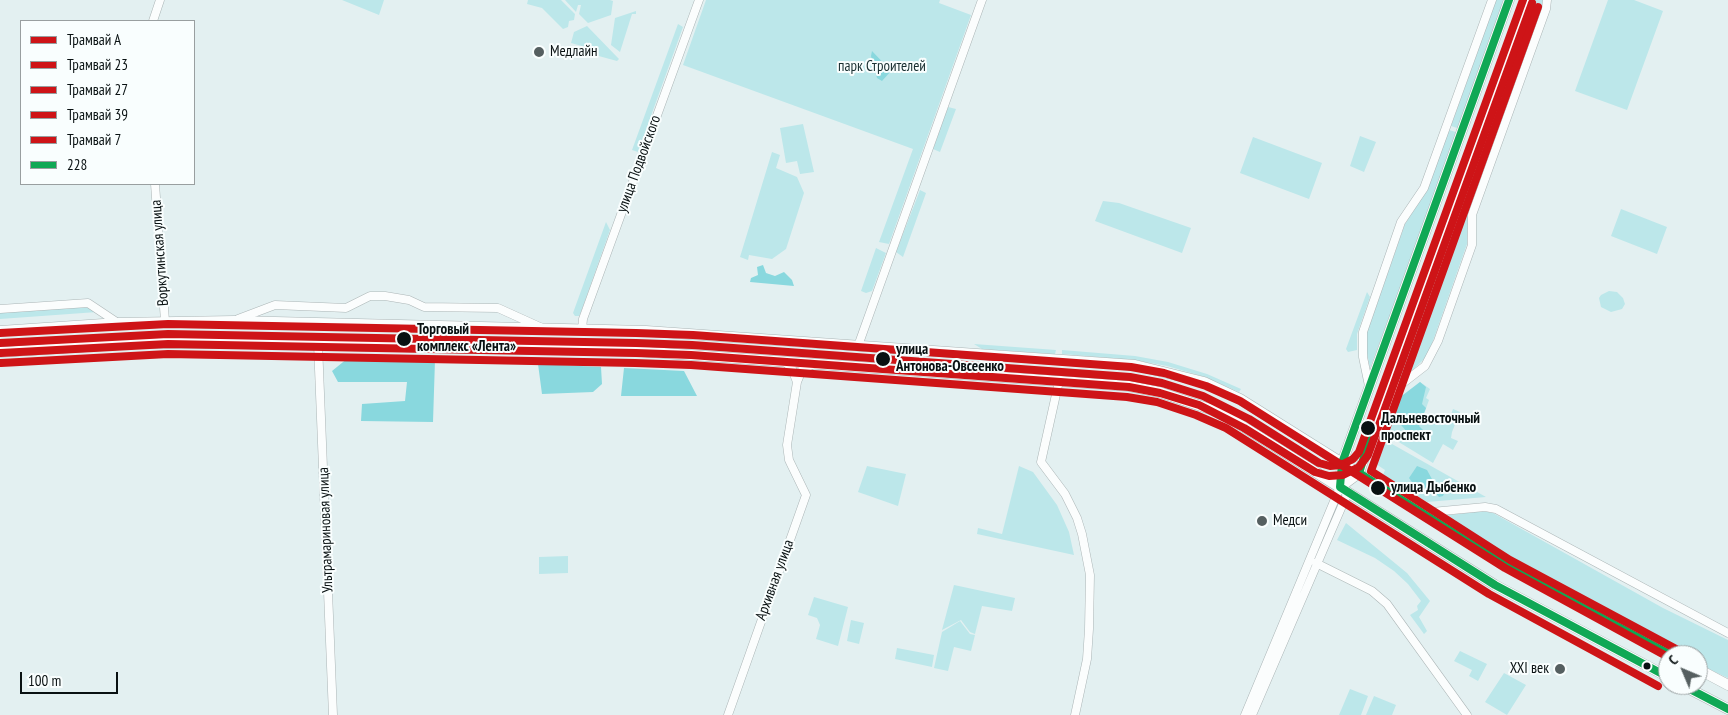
<!DOCTYPE html>
<html>
<head>
<meta charset="utf-8">
<style>
	body { margin:0 }
	#map { position:relative; width:1728px; height:715px; overflow:hidden; background:#e3f0f1; font-family:"PT Sans Narrow",sans-serif }
	canvas { display:block }
	.legend { position:absolute; left:20px; top:20px; width:175px; height:165px; box-sizing:border-box; background:#f9fefe; border:1px solid #999fa0; margin:0; padding:6px 9px; list-style:none; font-size:15px; color:#091112 }
	.legend li { display:flex; align-items:center; gap:10px; height:25px }
	.legend b { width:25px; border:1px solid #999fa0 }
	.north { position:absolute; left:1658px; top:645px; width:50px; height:50px; box-sizing:border-box; background:#f9fefe; border:1px solid #999fa0; border-radius:50%; rotate:315deg; font-size:14px; font-weight:700; line-height:20px; text-align:center; color:#091112 }
	.north::after { content:''; display:block; margin:auto; width:18px; height:22px; background:#555f60; clip-path:polygon(50% 0,100% 100%,50% 72%,0 100%) }
	.scale { position:absolute; left:20px; top:672px; width:98px; height:22px; box-sizing:border-box; border:2px solid #091112; border-top:0; padding-left:6px; font-size:15px; line-height:18px; white-space:nowrap; color:#091112; -webkit-text-stroke:4px #f9fefe; paint-order:stroke }
</style>
</head>
<body>
<div id="map">
<canvas width="1728" height="715"></canvas>
<ul class="legend">
<li><b style="height:6px;background:#ce1417"></b>Трамвай А</li>
<li><b style="height:6px;background:#ce1417"></b>Трамвай 23</li>
<li><b style="height:6px;background:#ce1417"></b>Трамвай 27</li>
<li><b style="height:6px;background:#ce1417"></b>Трамвай 39</li>
<li><b style="height:6px;background:#ce1417"></b>Трамвай 7</li>
<li><b style="height:6px;background:#10a855"></b>228</li>
</ul>
<div class="north">С</div>
<div class="scale">100 m</div>
</div>
<script>
const c = document.querySelector('canvas').getContext('2d');
c.lineJoin = 'round';
function paint(path, color) {
  c.fillStyle = color;
  c.fill(path, 'evenodd');
}
function shape(rows) {
  const path = new Path2D();
  for (const r of rows) {
    path.moveTo(r[0], r[1]);
    for (let i = 2; i < r.length; i += 2) path.lineTo(r[i], r[i + 1]);
  }
  return path;
}
function strokePath(path, color, width, dash) {
  c.strokeStyle = color;
  c.lineWidth = width;
  c.lineCap = dash ? 'butt' : 'round';
  c.setLineDash(dash || []);
  c.stroke(path);
}
function label(font, color, halo, rows, align = 'center') {
  c.font = font + ' "PT Sans Narrow",sans-serif';
  c.lineWidth = 4;
  c.setLineDash([]);
  c.textBaseline = 'middle';
  c.strokeStyle = halo;
  c.fillStyle = color;
  for (const [text, x, y, turn = 0] of rows) {
    c.save();
    c.translate(x, y);
    c.rotate((+turn || 0) * Math.PI / 180);
    c.textAlign = isNaN(turn) ? turn : align;
    if (halo) c.strokeText(text, 0, 0);
    c.fillText(text, 0, 0);
    c.restore();
  }
}
paint(shape([
	[342,0,384,0,379,15],
	[528,0,561,0,575,14,574,20,569,21,568,27,563,29,542,8,527,4],
	[565,0,610,0,613,1,611,15,588,23,579,14,581,5,578,5,576,12],
	[706,0,940,0,939,3,971,15,889,244,879,242,913,149,683,65],
	[1496,0,1507,0,1460,129,1451,126],
	[1534,0,1543,0,1542,7,1493,142,1483,139],
	[1608,0,1634,0,1663,11,1627,110,1575,91],
	[636,11,636,14,632,14,620,52,611,45,615,18],
	[678,24,683,27,638,152,632,150],
	[587,26,619,59,617,61,595,55,596,50,571,43,574,32],
	[948,107,956,109,940,152,933,149],
	[803,124,814,172,800,174,797,161,786,163,780,128],
	[1449,130,1459,133,1370,368,1365,343,1366,335,1405,224,1427,190],
	[1360,136,1376,142,1364,172,1350,166],
	[1253,137,1322,163,1309,199,1240,173],
	[1481,143,1492,146,1468,214,1467,244,1428,355,1401,382,1399,379,1404,357],
	[772,152,780,155,776,168,797,177,804,193,786,249,772,259,749,255,748,260,740,257],
	[920,190,926,193,903,257,896,252],
	[1103,201,1119,203,1191,228,1182,253,1095,221],
	[1621,209,1667,227,1657,254,1611,236],
	[606,222,610,230,581,312,579,316,575,316,573,313],
	[876,248,886,253,872,291,866,293,861,291],
	[1609,291,1617,292,1623,298,1625,304,1622,309,1611,312,1601,307,1599,298,1601,295],
	[1367,292,1370,297,1357,334,1357,350,1348,352,1346,349],
	[85,306,97,312,0,319,0,312],
	[974,344,1056,350,1055,354,982,349],
	[1062,350,1135,356,1168,362,1207,374,1241,389,1239,392,1205,377,1167,366,1134,360,1062,354],
	[1420,382,1430,389,1426,398,1429,400,1424,414,1448,423,1453,409,1460,412,1452,432,1451,438,1458,441,1453,450,1443,444,1433,463,1384,433,1395,402],
	[1382,443,1392,444,1486,497,1427,502,1383,475,1385,470,1373,462,1379,445],
	[867,466,906,474,898,506,858,492],
	[1019,466,1033,472,1057,505,1069,532,1074,555,977,534,978,528,1002,534],
	[1483,511,1493,513,1663,608,1728,640,1728,678,1698,664,1698,655,1682,655,1508,562,1441,518,1442,516],
	[1346,523,1407,573,1430,601,1419,617,1427,631,1424,634,1410,615,1418,610,1417,606,1421,601,1408,584,1394,571,1375,558,1337,540],
	[568,556,568,573,539,574,539,557],
	[954,585,1015,598,1012,611,982,606,975,634,970,632,961,620,942,630],
	[814,597,848,607,838,646,816,639,820,625,817,618,808,615],
	[851,620,864,623,859,644,847,641],
	[960,621,970,634,975,635,971,651,954,647,948,671,934,668,942,632],
	[897,648,934,655,932,667,895,659],
	[1460,651,1487,664,1478,681,1469,676,1472,670,1454,661],
	[1504,673,1526,685,1507,715,1485,702],
	[1350,689,1368,696,1361,715,1339,715],
	[1374,696,1396,705,1392,715,1366,715]
]), '#bce7ea');
paint(shape([
	[872,51,891,71,882,81,877,78,871,56],
	[763,265,766,273,775,276,784,272,792,280,794,286,750,282,751,278,758,275,757,267],
	[348,358,435,360,433,422,361,421,362,404,405,401,407,382,338,382,332,371],
	[538,364,601,367,602,384,593,392,542,394],
	[624,368,684,371,697,396,621,396],
	[1420,382,1426,387,1422,404,1426,408,1419,426,1423,430,1420,442,1407,432,1397,420,1389,416,1399,398],
	[1417,466,1427,470,1433,481,1447,487,1443,496,1439,497,1430,487,1422,491,1415,486,1409,478]
]), '#89d8de');
const minor = shape([
	[153,21,160,0],
	[155,184,165,321],
	[0,309,88,303,118,323],
	[238,319,275,305,346,308,370,296,385,296,409,300,424,307,498,308,540,327],
	[582,329,583,319,699,0],
	[318,344,333,715],
	[858,346,982,0],
	[785,362,792,369,797,382],
	[1059,381,1041,462,1065,494,1077,518,1082,534,1090,575,1089,629,1087,659,1075,715],
	[1369,386,1363,357,1363,332,1401,222,1424,188,1492,0],
	[1385,397,1425,366,1438,341,1472,245,1472,215,1546,9,1547,0],
	[1421,513,1485,507,1496,509,1728,633],
	[1316,563,1372,591,1387,604,1467,715],
	[728,715,806,495,789,460,787,445,797,382,802,370,812,365],
	[1245,715,1340,487],
	[1252,715,1348,492]
]);
const major = shape([
	[0,331,118,323,234,321,646,331,1135,365,1204,382,1240,399,1506,566,1671,655],
	[0,352,141,343,219,343,635,351,1059,381,1129,386,1159,392,1213,410,1236,422,1495,585,1668,677],
	[1340,487,1359,473,1384,399,1529,0],
	[1340,487,1342,463,1509,0],
	[1698,669,1728,685],
	[1682,685,1728,709]
]);
strokePath(minor, '#abb5b6', 9);
strokePath(major, '#abb5b6', 11);
strokePath(minor, '#fbfdfd', 8);
strokePath(major, '#fbfdfd', 10);
strokePath(shape([
	[1509,0,1342,463,1340,487,1495,585,1668,677],
	[1370,438,1359,473,1506,566,1671,655],
	[1682,685,1728,709]
]), '#10a855', 8);
strokePath(shape([
	[0,343,168,334,636,343,692,345,1130,377,1162,383,1203,396,1249,419,1319,463,1330,466,1341,465,1353,459,1359,452,1523,0]
]), '#ce1417', 8);
strokePath(shape([
	[1,353,168,344,636,353,691,355,1129,387,1160,393,1199,405,1244,428,1315,472,1329,476,1343,475,1359,467,1368,455,1532,3]
]), '#ce1417', 8);
strokePath(shape([
	[0,333,168,324,636,333,693,335,1131,367,1164,373,1206,386,1240,401,1505,568,1668,657]
]), '#ce1417', 8);
strokePath(shape([
	[1,363,168,354,635,363,691,365,1127,397,1157,402,1196,415,1226,428,1489,594,1658,686]
]), '#ce1417', 8);
strokePath(shape([
	[1538,7,1371,471,1510,560,1678,650]
]), '#ce1417', 8);
for (const [x, y, r, color] of [
	[539,52,6,"#555f60"],
	[404,339,8,"#091112"],
	[883,359,8,"#091112"],
	[1368,428,8,"#091112"],
	[1378,488,8,"#091112"],
	[1262,521,6,"#555f60"],
	[1647,666,4.5,"#091112"],
	[1560,669,6,"#555f60"]
]) {
  const dot = new Path2D();
  dot.arc(x, y, r, 0, 2 * Math.PI);
  c.fillStyle = color;
  c.fill(dot);
  strokePath(dot, '#f9fefe', 2);
}
label('15px', '#091112', '#f9fefe', [
	["Медлайн",550,52],
	["Медси",1273,521],
	["XXI век",1549,669,"right"]
], 'left');
label('15px', '#192f31', '#f9fefe', [
	["парк Строителей",882,67]
]);
label('15px', '#091112', '#f9fefe', [
	["улица Подвойского",639,164,-70],
	["Воркутинская улица",160,253,-94],
	["Ультрамариновая улица",326,530,-92],
	["Архивная улица",775,580,-70]
]);
label('bold 15px', '#091112', '#f9fefe', [
	["Торговый",417,330],
	["комплекс «Лента»",417,347],
	["улица",896,350],
	["Антонова-Овсеенко",896,367],
	["Дальневосточный",1381,419],
	["проспект",1381,436],
	["улица Дыбенко",1391,488]
], 'left');
</script>
</body>
</html>
